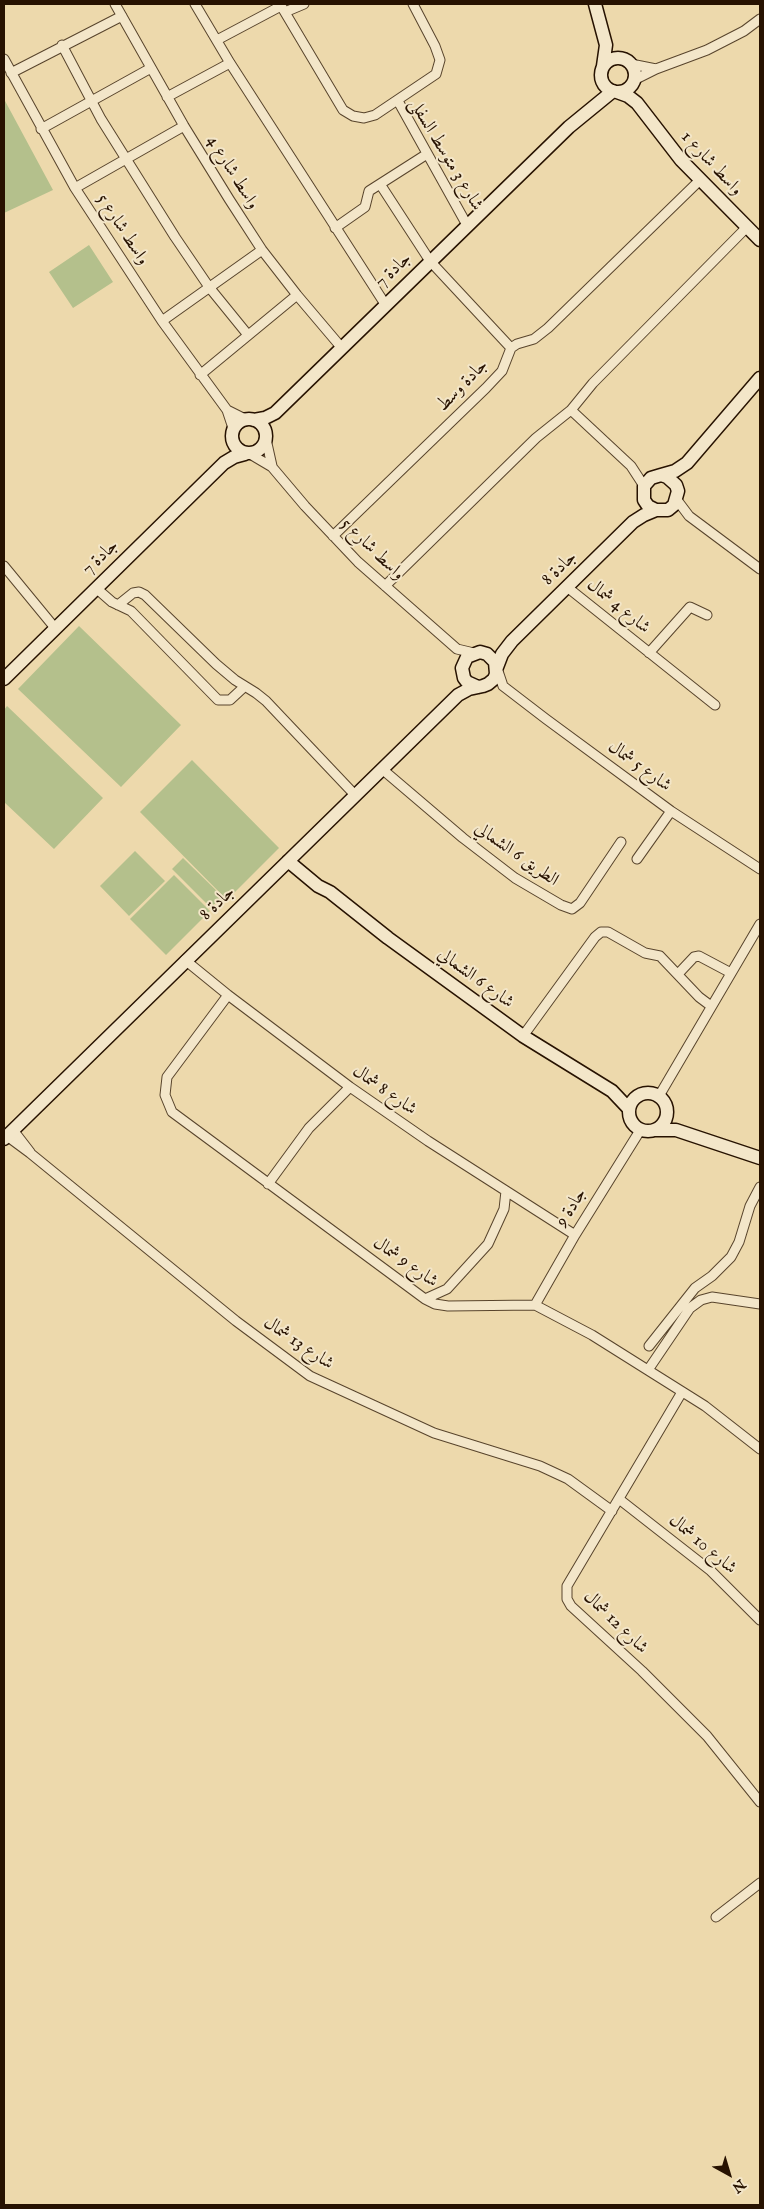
<!DOCTYPE html>
<html>
<head>
<meta charset="utf-8">
<style>
	body { margin:0 }
	#map { position:relative; width:764px; height:2209px; overflow:hidden; background:#edd9ac; font-family:"IM FELL English",serif }
	canvas { display:block }
	.frame { position:absolute; inset:0; border:5px solid #271201; pointer-events:none }
	.north { position:absolute; left:704px; top:2149px; width:50px; height:50px; -webkit-text-stroke:4px #f3e6c9; paint-order:stroke; rotate:141deg; font-size:14px; font-weight:700; line-height:20px; text-align:center; color:#271201 }
	.north::after { content:''; display:block; margin:auto; width:18px; height:22px; background:#271201; clip-path:polygon(50% 0,100% 100%,50% 72%,0 100%) }
</style>
</head>
<body>
<div id="map">
<canvas width="764" height="2209"></canvas>
<div class="frame"></div>
<div class="north">N</div>
</div>
<script>
const c = document.querySelector('canvas').getContext('2d');
c.lineJoin = 'round';
function paint(path, color) {
  c.fillStyle = color;
  c.fill(path, 'evenodd');
}
function shape(rows) {
  const path = new Path2D();
  for (const r of rows) {
    if (r.length === 3) {
      path.moveTo(r[0] + r[2], r[1]);
      path.arc(r[0], r[1], r[2], 0, 2 * Math.PI);
      continue;
    }
    path.moveTo(r[0], r[1]);
    for (let i = 2; i < r.length; i += 2) path.lineTo(r[i], r[i + 1]);
  }
  return path;
}
function strokePath(path, color, width, dash) {
  c.strokeStyle = color;
  c.lineWidth = width;
  c.lineCap = dash ? 'butt' : 'round';
  c.setLineDash(dash || []);
  c.stroke(path);
}
function label(font, color, halo, rows, align = 'center') {
  c.font = font + ' "IM FELL English",Amiri,serif';
  c.lineWidth = 4;
  c.setLineDash([]);
  c.textBaseline = 'middle';
  c.strokeStyle = halo;
  c.fillStyle = color;
  for (const [text, x, y, turn = 0] of rows) {
    c.save();
    c.translate(x, y);
    c.rotate((+turn || 0) * Math.PI / 180);
    c.textAlign = isNaN(turn) ? turn : align;
    if (halo) c.strokeText(text, 0, 0);
    c.fillText(text, 0, 0);
    c.restore();
  }
}
paint(shape([
	[4,99,53,190,4,213],
	[89,245,113,282,73,308,49,272],
	[79,626,181,725,121,787,18,689],
	[7,706,103,798,54,849,4,802,4,710],
	[192,760,279,848,227,900,140,812],
	[135,851,165,881,129,916,100,886],
	[183,858,222,896,211,908,172,869],
	[174,875,210,911,166,955,130,919]
]), '#b4c08c');
const street = shape([
	[115,4,184,126,229,199,262,250,297,295,341,347],
	[195,4,230,63,385,304],
	[280,4,343,110,353,116,364,118,375,115,436,74,440,60,435,46,413,4],
	[285,12,304,4],
	[217,40,281,6],
	[62,45,101,119,175,237,209,287,248,335],
	[4,59,75,188,162,321,227,410,233,428],
	[631,64,656,69],
	[11,73,122,16],
	[634,80,656,69,707,50,744,31,760,19],
	[167,97,230,63],
	[398,101,467,225],
	[41,129,151,68],
	[380,184,430,261,511,348],
	[75,188,184,126],
	[335,228,365,207,369,191,427,154],
	[162,321,262,250],
	[200,375,297,295],
	[227,410,245,419],
	[571,410,631,466,644,486],
	[266,439,272,466],
	[250,454,272,467,305,506,358,562,457,649,474,653],
	[677,500,689,516,760,569],
	[333,536,486,388,502,371,511,348,517,344,534,339,548,328,700,180],
	[4,566,55,628],
	[385,586,536,438,571,410,593,383,747,227],
	[567,587,715,705],
	[96,588,112,602,131,611,218,700,230,700,244,687],
	[118,605,133,593,139,592,145,595,216,664,235,680,256,693,266,701,355,795],
	[649,653,690,607,707,615],
	[497,668,503,686,546,719,671,811,760,869],
	[382,769,463,838,515,878,561,905,572,909,580,903,621,842],
	[637,859,671,811],
	[185,960,228,995,350,1087,428,1141,575,1235],
	[678,974,694,957,699,956,731,973],
	[228,995,167,1077,165,1095,172,1112,425,1299,435,1304,448,1306,535,1305,592,1335,705,1406,760,1449],
	[523,1036,595,937,601,932,608,932,645,953,660,956,699,997,711,1006],
	[659,1096,760,924],
	[13,1130,30,1152],
	[7,1136,30,1153,236,1321,310,1376,434,1433,540,1466,568,1479,612,1511],
	[268,1184,309,1128,350,1087],
	[425,1299,447,1289,488,1244,504,1209,506,1191],
	[535,1305,575,1235,641,1129],
	[649,1346,695,1288,712,1276,731,1257,739,1242,750,1206,760,1187],
	[648,1370,690,1308,701,1300,712,1297,760,1304],
	[682,1392,567,1586,567,1599,571,1606,642,1671,707,1736,760,1802],
	[619,1499,711,1571,760,1620],
	[716,1917,760,1883]
]);
const secondary = shape([
	[595,4,606,45,603,66],
	[618,75,17],
	[617,92,628,96,637,103,681,160,760,240],
	[249,436,17],
	[254,420,265,418,275,413,569,127,613,91],
	[661,475,675,471,687,463,760,378],
	[497,667,502,654,512,641,633,522,644,515,656,510,668,510,674,505,678,491,676,485,667,477,661,475,651,478,644,486,644,500,648,506,656,510],
	[4,679,224,463,234,457,245,454],
	[288,861,318,886,330,892,388,938,523,1036,612,1091,629,1109],
	[648,1112,19],
	[655,1130,676,1130,760,1158],
	[4,1139,458,695,469,689,483,686,488,684,494,679,496,674,495,662,487,654,480,652,467,657,462,668,464,678,467,682,478,687]
]);
strokePath(street, '#58442c', 11);
strokePath(secondary, '#271201', 15);
strokePath(street, '#f3e6c9', 9);
strokePath(secondary, '#f3e6c9', 12);
label('18px', '#271201', '#f3e6c9', [
	["شارع 3 متوسط السفلى",445,155,59],
	["واسط شارع 1",711,164,47],
	["واسط شارع 4",232,173,58],
	["واسط شارع 5",122,230,57],
	["جادة 7",394,271,-44],
	["جادة وسط",463,386,-46],
	["واسط شارع 5",372,550,44],
	["جادة 7",101,558,-44],
	["جادة 8",560,569,-44],
	["شارع 4 شمال",618,607,39],
	["شارع 5 شمال",639,767,36],
	["الطريق 6 الشمالي",516,855,35],
	["جادة 8",218,904,-44],
	["شارع 6 الشمالي",475,979,36],
	["شارع 8 شمال",384,1091,35],
	["جادة 9",572,1208,-58],
	["شارع 9 شمال",405,1263,35],
	["شارع 13 شمال",298,1344,34],
	["شارع 10 شمال",702,1545,40],
	["شارع 12 شمال",615,1623,44]
]);
</script>
</body>
</html>
